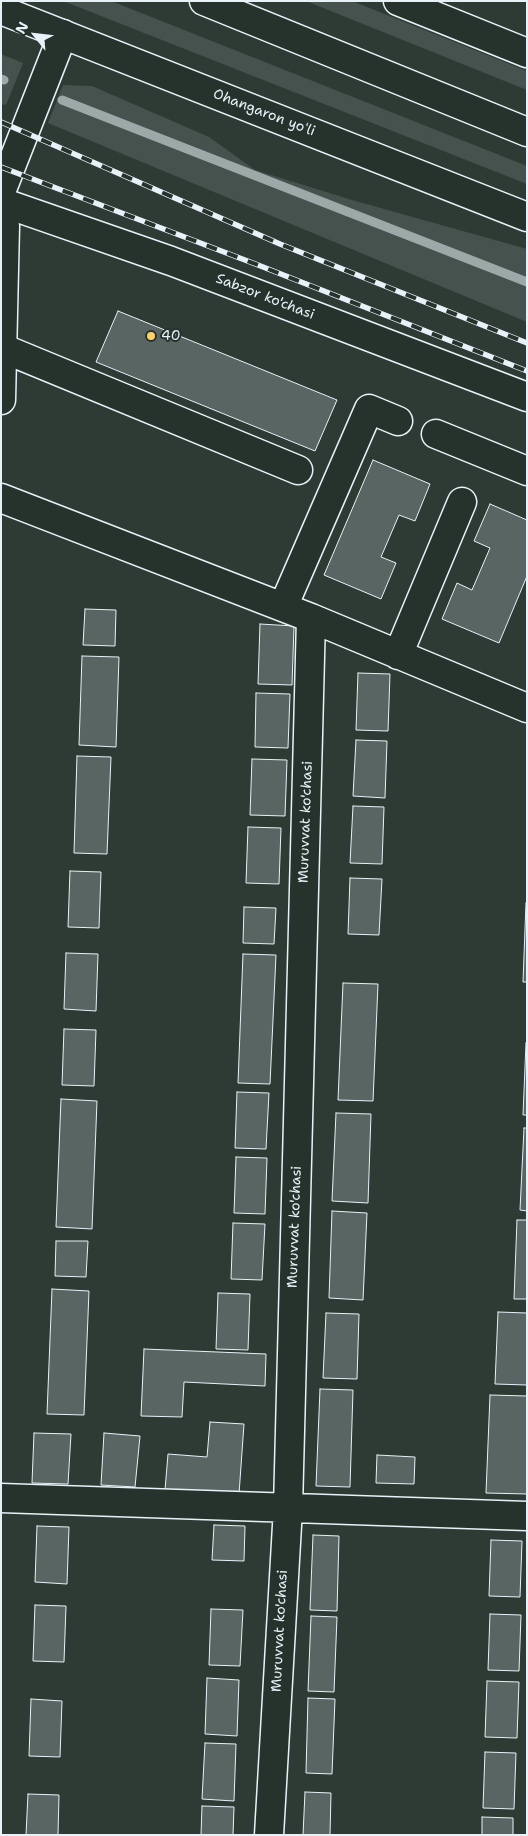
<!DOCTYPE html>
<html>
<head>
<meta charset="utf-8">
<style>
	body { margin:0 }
	#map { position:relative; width:528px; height:1836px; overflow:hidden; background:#2e3b35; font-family:"Shantell Sans",sans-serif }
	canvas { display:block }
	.frame { position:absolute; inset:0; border:2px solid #e8f1f8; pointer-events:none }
	.north { position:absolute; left:10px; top:10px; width:50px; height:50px; -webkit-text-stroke:4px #26332d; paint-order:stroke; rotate:299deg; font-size:14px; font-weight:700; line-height:20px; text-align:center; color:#e8f1f8 }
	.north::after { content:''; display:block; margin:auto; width:18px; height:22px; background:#e8f1f8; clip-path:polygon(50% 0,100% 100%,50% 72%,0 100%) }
</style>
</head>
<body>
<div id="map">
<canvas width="528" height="1836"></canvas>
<div class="frame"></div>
<div class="north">N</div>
</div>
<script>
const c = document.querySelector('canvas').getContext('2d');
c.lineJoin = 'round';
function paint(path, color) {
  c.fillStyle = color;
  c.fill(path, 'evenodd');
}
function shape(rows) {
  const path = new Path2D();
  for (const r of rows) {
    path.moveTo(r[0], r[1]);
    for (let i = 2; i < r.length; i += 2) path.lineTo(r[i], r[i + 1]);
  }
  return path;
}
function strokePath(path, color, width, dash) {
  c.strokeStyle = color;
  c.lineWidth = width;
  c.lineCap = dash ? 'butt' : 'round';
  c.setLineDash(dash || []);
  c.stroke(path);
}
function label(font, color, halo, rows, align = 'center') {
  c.font = font + ' "Shantell Sans",sans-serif';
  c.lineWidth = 4;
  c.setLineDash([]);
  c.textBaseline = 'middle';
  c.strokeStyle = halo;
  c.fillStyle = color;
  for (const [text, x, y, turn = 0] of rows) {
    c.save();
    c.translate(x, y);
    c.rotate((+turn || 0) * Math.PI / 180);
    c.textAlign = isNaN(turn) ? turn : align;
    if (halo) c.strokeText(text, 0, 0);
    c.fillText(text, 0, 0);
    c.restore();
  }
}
paint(shape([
	[63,1,111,1,527,166,527,184],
	[306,1,352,1,527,71,527,90],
	[1,54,23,63,6,105,1,104],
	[63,85,92,86,209,137,255,170,352,200,527,249,527,322,48,123]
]), '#45524e');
strokePath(shape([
	[1,79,4,80],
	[62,100,527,282]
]), '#9da8a9', 9);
const building = shape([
	[118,311,337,400,315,451,96,362,118,311],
	[373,460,430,484,415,521,399,515,381,557,396,563,381,599,324,575,373,460],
	[490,504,527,520,527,576,499,643,442,619,457,583,472,590,490,548,474,541,490,504],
	[85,609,116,610,115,646,83,645,85,609],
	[260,624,294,626,292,685,258,684,260,624],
	[82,656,119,657,116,747,79,745,82,656],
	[358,673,390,674,388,731,356,730,358,673],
	[256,693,290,694,288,748,255,747,256,693],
	[356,740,387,741,385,798,353,796,356,740],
	[77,756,111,757,107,854,74,853,77,756],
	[252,759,287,760,285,816,250,815,252,759],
	[353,806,384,807,382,864,350,863,353,806],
	[248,827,281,828,279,884,246,883,248,827],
	[70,871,101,872,99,928,68,927,70,871],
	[350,878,382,879,379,935,348,934,350,878],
	[526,903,527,903,527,982,523,982,526,903],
	[244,907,276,908,274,944,243,943,244,907],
	[66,953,98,954,96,1011,64,1009,66,953],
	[243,954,276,955,270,1084,238,1083,243,954],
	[343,983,378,984,373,1101,338,1100,343,983],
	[64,1029,96,1030,94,1086,62,1085,64,1029],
	[526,1043,527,1043,527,1115,523,1115,526,1043],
	[237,1092,269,1093,266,1149,235,1148,237,1092],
	[61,1099,97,1101,92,1229,56,1227,61,1099],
	[336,1113,371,1114,368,1203,332,1201,336,1113],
	[524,1128,527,1128,527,1211,520,1210,524,1128],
	[236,1157,267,1158,265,1214,234,1213,236,1157],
	[332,1211,367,1213,363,1300,329,1298,332,1211],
	[517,1220,527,1220,527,1299,514,1299,517,1220],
	[233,1223,265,1224,262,1280,231,1279,233,1223],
	[56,1241,88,1241,86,1277,55,1276,56,1241],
	[52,1289,89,1291,84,1415,47,1414,52,1289],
	[218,1293,250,1294,248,1350,216,1349,218,1293],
	[498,1312,527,1313,527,1385,495,1384,498,1312],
	[326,1313,359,1314,357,1379,323,1378,326,1313],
	[144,1349,266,1354,265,1386,184,1382,182,1417,141,1416,144,1349],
	[320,1389,353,1390,350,1487,316,1486,320,1389],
	[490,1395,527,1396,527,1494,486,1493,490,1395],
	[210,1422,244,1424,239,1494,165,1490,168,1454,207,1457,210,1422],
	[34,1433,71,1434,68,1484,32,1483,34,1433],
	[104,1433,140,1436,135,1487,101,1485,104,1433],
	[377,1455,415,1457,414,1484,376,1483,377,1455],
	[214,1525,245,1526,244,1561,212,1560,214,1525],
	[37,1526,69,1527,67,1584,35,1582,37,1526],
	[313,1535,339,1536,337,1611,310,1610,313,1535],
	[491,1540,522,1541,520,1597,489,1596,491,1540],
	[35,1605,66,1606,64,1662,33,1661,35,1605],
	[211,1609,243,1610,240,1666,209,1665,211,1609],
	[490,1614,521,1615,519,1671,488,1670,490,1614],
	[311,1616,337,1617,334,1692,308,1691,311,1616],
	[207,1678,239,1680,237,1736,205,1734,207,1678],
	[487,1681,519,1682,517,1738,485,1737,487,1681],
	[308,1698,335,1699,332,1774,306,1773,308,1698],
	[31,1699,62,1701,60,1757,29,1756,31,1699],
	[205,1743,236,1744,234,1801,202,1799,205,1743],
	[485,1752,516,1753,514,1809,483,1808,485,1752],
	[305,1792,331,1793,330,1835,303,1835,305,1792],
	[28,1794,59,1795,58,1835,26,1835,28,1794],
	[202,1806,234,1807,233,1835,201,1835,202,1806],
	[482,1817,513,1818,513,1835,482,1835,482,1817]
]);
paint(building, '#596563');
strokePath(building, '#e8f1f8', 1);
const minor = shape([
	[1,192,63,34],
	[1,202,171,261,527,397],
	[1,212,5,226,1,400],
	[2,348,298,470],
	[436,434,527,471],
	[1,498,311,618,527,708],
	[283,607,369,409,398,421],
	[398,655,462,502],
	[1,1498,527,1516],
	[269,1835,288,1508,311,618]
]);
const major = shape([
	[398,1,527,53]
]);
const highway = shape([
	[204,1,527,132],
	[1,10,527,217]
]);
strokePath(minor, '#e8f1f8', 31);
strokePath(major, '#e8f1f8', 31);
strokePath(highway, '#e8f1f8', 31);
strokePath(minor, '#26332d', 28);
strokePath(major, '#26332d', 28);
strokePath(highway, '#26332d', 28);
const rail = shape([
	[1,122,280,244,527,343],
	[1,167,258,265,527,371]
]);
strokePath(rail, '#e8f1f8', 5.5);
strokePath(rail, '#26332d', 4, [11]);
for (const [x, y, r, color] of [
	[151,336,5,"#ffd166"]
]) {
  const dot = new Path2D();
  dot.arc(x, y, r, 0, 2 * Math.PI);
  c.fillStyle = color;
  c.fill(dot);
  strokePath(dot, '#26332d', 2);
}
label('14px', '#e8f1f8', '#26332d', [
	["Ohangaron yoʻli",264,113,21],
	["Sabzor ko'chasi",265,297,21],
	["Muruvvat ko'chasi",306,822,-88],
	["Muruvvat ko'chasi",295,1227,-88],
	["Muruvvat ko'chasi",280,1631,-87]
]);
label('14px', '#e8f1f8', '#26332d', [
	["40",161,336]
], 'left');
</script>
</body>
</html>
